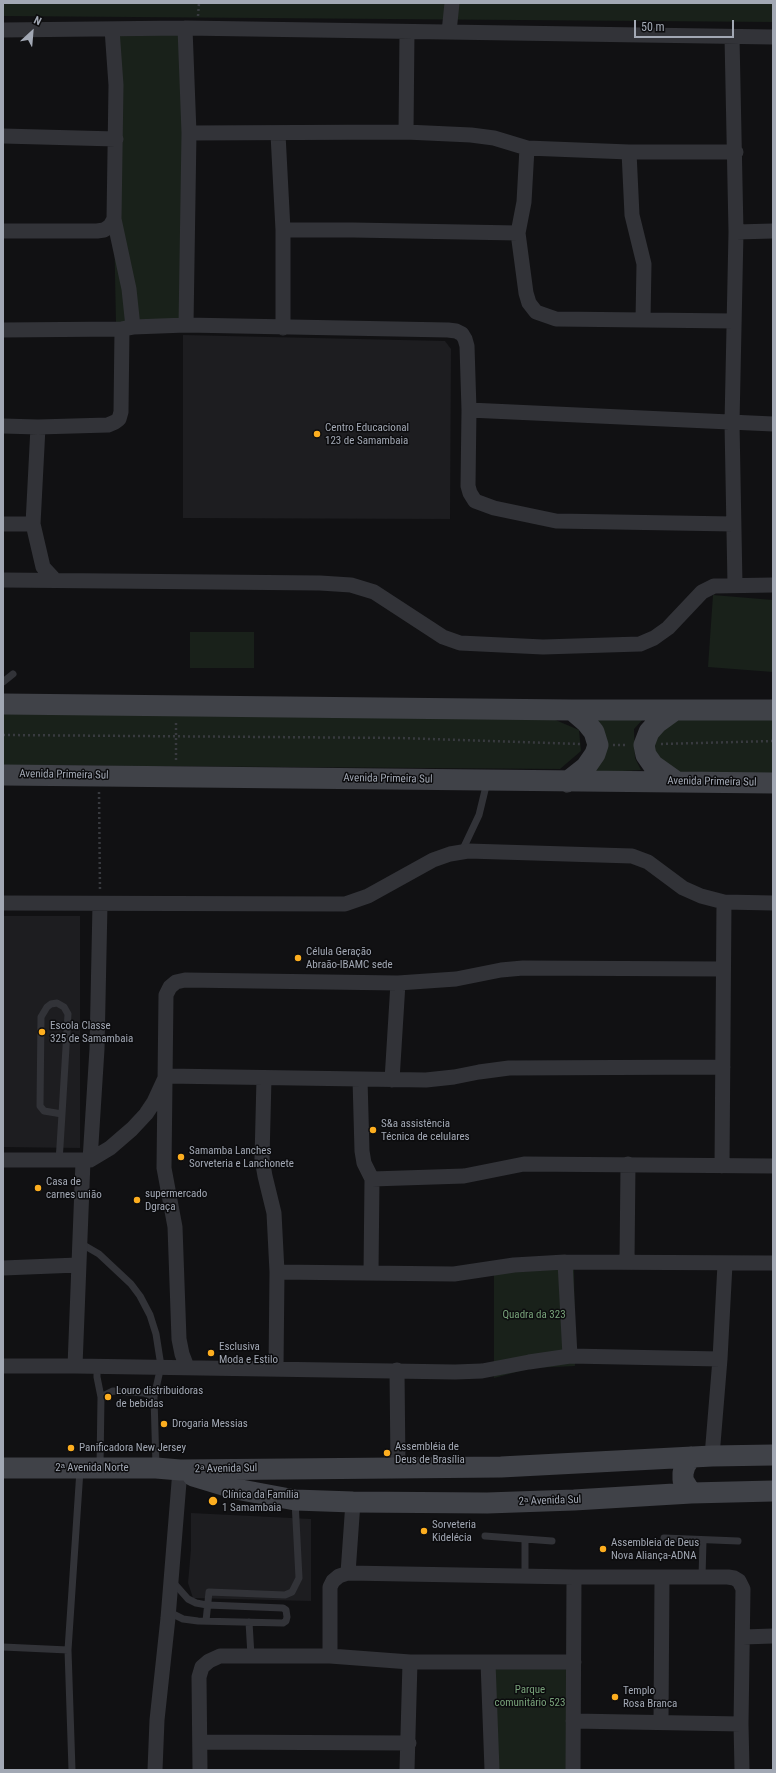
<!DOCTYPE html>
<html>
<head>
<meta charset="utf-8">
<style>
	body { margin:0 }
	#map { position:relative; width:776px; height:1773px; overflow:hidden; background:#111113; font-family:"Roboto Condensed",sans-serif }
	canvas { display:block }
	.frame { position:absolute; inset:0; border:4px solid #a2a8b4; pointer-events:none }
	.north { position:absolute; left:12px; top:12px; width:40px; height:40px; -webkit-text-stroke:3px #0c0c0e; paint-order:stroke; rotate:26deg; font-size:11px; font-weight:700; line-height:16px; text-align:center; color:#a2a8b4 }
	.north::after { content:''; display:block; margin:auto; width:14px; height:18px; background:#a2a8b4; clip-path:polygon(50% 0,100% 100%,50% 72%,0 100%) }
	.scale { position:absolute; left:634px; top:20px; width:100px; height:18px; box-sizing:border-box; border:2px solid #a2a8b4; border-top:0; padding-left:5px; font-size:12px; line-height:14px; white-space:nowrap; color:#a2a8b4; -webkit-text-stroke:3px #0c0c0e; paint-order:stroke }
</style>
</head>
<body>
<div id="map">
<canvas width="776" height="1773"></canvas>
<div class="frame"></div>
<div class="north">N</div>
<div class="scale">50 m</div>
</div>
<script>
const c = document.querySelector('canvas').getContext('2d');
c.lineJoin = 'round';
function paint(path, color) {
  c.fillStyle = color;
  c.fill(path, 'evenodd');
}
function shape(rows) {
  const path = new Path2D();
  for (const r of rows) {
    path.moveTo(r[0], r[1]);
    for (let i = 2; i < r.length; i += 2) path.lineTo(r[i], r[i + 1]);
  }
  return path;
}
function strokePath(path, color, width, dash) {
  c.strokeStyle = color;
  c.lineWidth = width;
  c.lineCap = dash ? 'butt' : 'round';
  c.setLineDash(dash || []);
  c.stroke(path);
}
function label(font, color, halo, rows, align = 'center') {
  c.font = font + ' "Roboto Condensed",sans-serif';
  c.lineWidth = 3;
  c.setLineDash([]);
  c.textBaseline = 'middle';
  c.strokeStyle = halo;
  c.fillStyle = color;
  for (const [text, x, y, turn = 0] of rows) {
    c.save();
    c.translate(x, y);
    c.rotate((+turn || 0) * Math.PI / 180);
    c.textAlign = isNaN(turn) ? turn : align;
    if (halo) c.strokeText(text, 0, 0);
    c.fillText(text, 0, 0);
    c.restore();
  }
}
paint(shape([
	[183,335,445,341,451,349,450,519,183,518],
	[3,916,80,916,80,1148,3,1147],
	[191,1513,311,1519,311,1601,193,1598,188,1583,191,1549]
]), '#1d1d20');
paint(shape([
	[3,3,773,3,773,22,3,16],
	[110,28,184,29,182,321,116,324],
	[713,595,773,600,773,672,708,667],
	[190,632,254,632,254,668,190,668],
	[3,708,546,716,579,730,581,751,560,769,3,765],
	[596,713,646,716,634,729,635,758,641,770,587,773,600,726],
	[712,717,773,717,773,775,681,774,654,757,653,736,667,721],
	[574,1259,575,1366,531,1368,494,1378,494,1265],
	[571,1655,568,1770,491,1770,491,1656]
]), '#19211a');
strokePath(shape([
	[198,16,199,3],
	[3,735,400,738,580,744],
	[661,744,773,741],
	[613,745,628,745],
	[176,760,176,723],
	[99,792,100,891]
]), '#383a3f', 2.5, [2, 3]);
strokePath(shape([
	[3,682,13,674],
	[462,851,479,815,487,782],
	[59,1161,60,1146,62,1114,68,1014,64,1007,57,1003,51,1004,47,1007,41,1017,40,1106,44,1111,62,1114],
	[80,1243,99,1254,131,1284,140,1296,150,1315,156,1334,161,1366,154,1397,156,1466],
	[97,1366,97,1377,101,1397,100,1466],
	[101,1397,113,1391,144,1393,154,1397],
	[485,1536,552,1541],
	[664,1538,738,1541],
	[525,1576,525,1539],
	[702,1577,703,1541],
	[169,1612,183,1619,198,1621,283,1623,286,1621,287,1617,286,1610,283,1608,207,1605,196,1603,188,1599,173,1582],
	[206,1621,209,1592,285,1595,292,1592,299,1578,295,1501],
	[249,1622,251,1656],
	[3,1647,68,1650],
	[72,1770,68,1650,80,1470]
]), '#323338', 7);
strokePath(shape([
	[185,28,189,133,186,325],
	[3,30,185,28,773,37],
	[449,32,452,3],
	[732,37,736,232,732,423,735,585],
	[406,132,407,32],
	[189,133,406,132,471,135,494,138,527,148,629,152,736,152],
	[278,134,283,230,283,328],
	[3,136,116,139],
	[527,148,524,202,518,233,526,293,529,303,536,312,556,319,734,321],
	[629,152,632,215,644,264,643,320],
	[114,219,129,289,133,327],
	[283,230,353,230,518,233],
	[3,231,97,231,104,230,110,226,114,219,116,85,112,29],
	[736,232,773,231],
	[3,330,122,329,133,327,186,325,448,330,456,331,462,334,465,339,467,346,469,410,468,486,470,493,475,501,494,508,556,521,733,524],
	[469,410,773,424],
	[3,426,38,427,108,425,115,422,119,419,121,412,122,329],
	[38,427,33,524,43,567,55,580],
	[3,524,33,524],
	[3,580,320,583,351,585,374,592,443,637,460,643,543,647,640,644,654,638,668,628,702,592,714,586,773,585],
	[3,903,345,904,368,896,433,860,450,854,468,851,632,856,648,862,683,888,701,896,724,902,773,903],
	[264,1078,262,1159,265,1176,274,1213,277,1272,276,1368],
	[360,1079,362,1151,364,1163,372,1179,371,1273],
	[392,1080,398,983],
	[3,1160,90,1160,110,1148,132,1129,146,1114,154,1102,166,1076,426,1080,454,1077,479,1072,509,1068,723,1067],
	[90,1160,97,1049,100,904],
	[722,1166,724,902],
	[372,1179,464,1176,524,1164,773,1166],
	[565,1262,570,1356],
	[627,1262,628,1164],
	[3,1268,78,1265],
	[277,1272,454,1274,514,1265,565,1262,773,1263],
	[3,1366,75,1366,83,1161],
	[75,1366,455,1372,482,1371,529,1362,570,1356,720,1359],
	[187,1367,182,1354,179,1339,175,1227,164,1168,166,995,170,987,176,982,185,980,398,983,456,979,501,970,523,968,723,969],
	[397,1370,398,1467],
	[712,1456,720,1359,725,1264],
	[348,1573,353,1502],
	[743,1637,773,1636],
	[330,1656,330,1587,333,1581,339,1576,348,1573,574,1577,728,1577,734,1578,739,1581,743,1589,741,1724,742,1770],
	[488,1662,492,1770],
	[573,1721,741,1724],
	[661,1722,662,1578],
	[200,1742,409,1743],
	[155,1770,157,1720,168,1618,180,1470],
	[200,1770,199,1677,202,1667,209,1661,220,1656,330,1656,410,1662,574,1662],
	[407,1770,410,1662],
	[573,1770,574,1577]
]), '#323338', 15);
strokePath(shape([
	[3,704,572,710,773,710],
	[675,710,657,723,649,732,644,745,646,755,653,765,677,782],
	[3,775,773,783],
	[567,782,586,767,595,754,598,745,594,732,586,722,572,710],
	[691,1457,685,1466,683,1473,683,1480,691,1493],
	[3,1468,156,1468,180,1470,501,1467,712,1456,773,1455],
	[193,1476,236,1489,295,1500,353,1502,487,1503,574,1500,691,1493,773,1491]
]), '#404248', 21);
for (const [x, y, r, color] of [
	[317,434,4,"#fdae1f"],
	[298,958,4,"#fdae1f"],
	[42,1032,4,"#fdae1f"],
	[373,1130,4,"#fdae1f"],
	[181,1157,4,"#fdae1f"],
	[38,1188,4,"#fdae1f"],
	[137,1200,4,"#fdae1f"],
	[211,1353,4,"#fdae1f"],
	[108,1397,4,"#fdae1f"],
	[164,1424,4,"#fdae1f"],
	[71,1448,4,"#fdae1f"],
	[387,1453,4,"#fdae1f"],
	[213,1501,5,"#fdae1f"],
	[424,1531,4,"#fdae1f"],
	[603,1549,4,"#fdae1f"],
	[615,1697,4,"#fdae1f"]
]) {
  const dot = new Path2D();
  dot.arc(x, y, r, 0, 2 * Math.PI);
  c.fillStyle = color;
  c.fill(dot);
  strokePath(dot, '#0c0c0e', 1.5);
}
label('11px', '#a2a8b4', '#0c0c0e', [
	["Centro Educacional",325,428],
	["123 de Samambaia",325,441],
	["Célula Geração",306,952],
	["Abraão-IBAMC sede",306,965],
	["Escola Classe",50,1026],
	["325 de Samambaia",50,1039],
	["S&a assistência",381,1124],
	["Técnica de celulares",381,1137],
	["Samamba Lanches",189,1151],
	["Sorveteria e Lanchonete",189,1164],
	["Casa de",46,1182],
	["carnes união",46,1195],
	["supermercado",145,1194],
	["Dgraça",145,1207],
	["Esclusiva",219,1347],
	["Moda e Estilo",219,1360],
	["Louro distribuidoras",116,1391],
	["de bebidas",116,1404],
	["Drogaria Messias",172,1424],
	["Assembléia de",395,1447],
	["Deus de Brasília",395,1460],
	["Panificadora New Jersey",79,1448],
	["Clínica da Família",222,1495],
	["1 Samambaia",222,1508],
	["Sorveteria",432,1525],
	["Kidelécia",432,1538],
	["Assembleia de Deus",611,1543],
	["Nova Aliança-ADNA",611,1556],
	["Templo",623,1691],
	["Rosa Branca",623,1704]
], 'left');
label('11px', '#a2a8b4', '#0c0c0e', [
	["Avenida Primeira Sul",64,775,1],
	["Avenida Primeira Sul",388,779,1],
	["Avenida Primeira Sul",712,782,1],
	["2ᵃ Avenida Norte",92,1468],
	["2ᵃ Avenida Sul",226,1469,-1],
	["2ᵃ Avenida Sul",550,1501,-2]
]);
label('11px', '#77a179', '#0c0c0e', [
	["Quadra da 323",534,1315],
	["Parque",530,1690],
	["comunitário 523",530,1703]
]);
</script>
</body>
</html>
